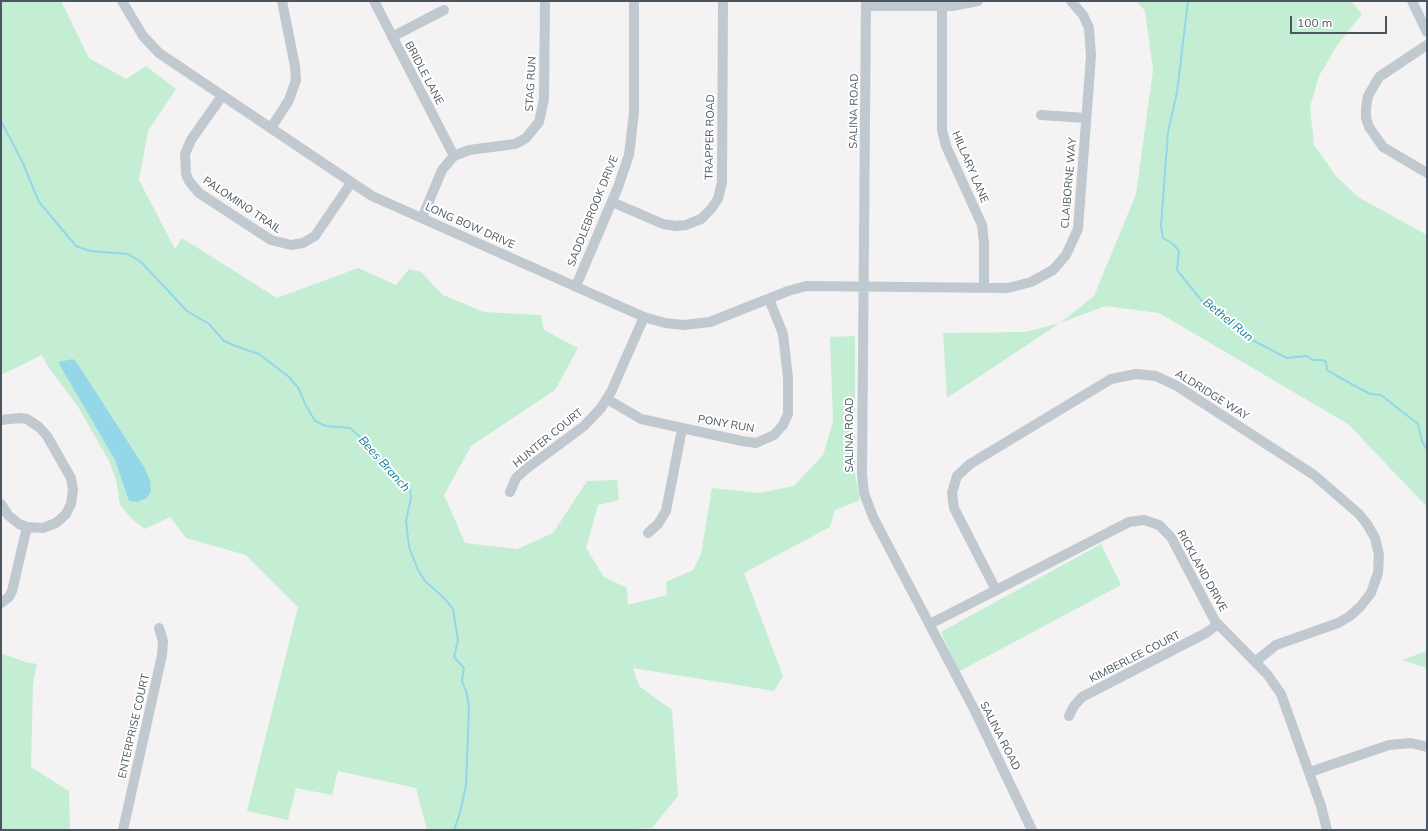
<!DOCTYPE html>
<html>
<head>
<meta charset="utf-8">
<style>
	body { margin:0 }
	#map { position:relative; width:1428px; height:831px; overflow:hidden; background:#f4f2f2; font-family:Mulish,sans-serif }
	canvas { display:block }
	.frame { position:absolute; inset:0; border:2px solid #4a555f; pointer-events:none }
	.scale { position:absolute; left:1290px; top:16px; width:97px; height:18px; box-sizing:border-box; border:2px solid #4a555f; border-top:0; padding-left:5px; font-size:12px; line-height:14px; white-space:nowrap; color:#4a555f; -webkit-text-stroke:3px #fff; paint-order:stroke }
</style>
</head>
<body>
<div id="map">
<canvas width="1428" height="831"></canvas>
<div class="frame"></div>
<div class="scale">100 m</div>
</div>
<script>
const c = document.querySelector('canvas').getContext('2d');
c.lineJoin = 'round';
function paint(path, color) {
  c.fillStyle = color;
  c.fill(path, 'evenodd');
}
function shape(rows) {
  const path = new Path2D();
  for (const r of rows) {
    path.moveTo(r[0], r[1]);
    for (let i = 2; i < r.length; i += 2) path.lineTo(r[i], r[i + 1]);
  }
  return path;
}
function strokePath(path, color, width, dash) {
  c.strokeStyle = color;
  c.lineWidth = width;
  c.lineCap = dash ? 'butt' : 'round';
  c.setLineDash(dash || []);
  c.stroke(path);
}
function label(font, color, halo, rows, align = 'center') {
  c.font = font + ' Mulish,sans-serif';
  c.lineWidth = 4;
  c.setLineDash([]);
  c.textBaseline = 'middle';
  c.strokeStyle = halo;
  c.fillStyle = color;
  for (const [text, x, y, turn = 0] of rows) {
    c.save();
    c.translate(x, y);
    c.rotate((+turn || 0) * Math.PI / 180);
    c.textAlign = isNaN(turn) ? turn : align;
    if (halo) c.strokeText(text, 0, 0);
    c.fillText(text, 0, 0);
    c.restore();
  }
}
paint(shape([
	[1,1,61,1,89,58,126,79,146,66,176,89,148,131,139,180,175,249,182,238,277,298,358,268,396,285,409,269,421,272,443,295,484,312,541,315,544,330,578,348,555,390,471,446,444,495,465,543,517,549,553,533,587,481,617,480,619,500,598,505,586,548,604,577,627,588,628,605,667,595,666,582,693,570,701,554,712,488,760,493,794,486,823,455,833,422,830,337,855,336,855,474,860,500,835,510,830,527,744,573,783,676,774,691,633,668,639,686,672,710,678,796,652,828,618,830,427,830,416,788,338,771,332,795,296,788,288,820,247,811,298,607,246,555,186,538,170,517,145,529,133,520,120,505,116,479,108,459,77,405,48,367,42,355,1,375],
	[1136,1,1351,1,1362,14,1338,44,1319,76,1310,107,1314,145,1336,176,1358,197,1427,235,1427,507,1348,424,1159,313,1105,306,1060,323,947,398,943,333,1025,332,1060,323,1094,296,1136,194,1153,70,1145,11],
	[1101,544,1121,585,958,672,941,632],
	[1427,651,1427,668,1402,660],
	[1,653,25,662,37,664,33,684,31,767,69,791,70,830,1,830]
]), '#c4eed4');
paint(shape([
	[73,359,77,363,144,467,150,480,151,491,147,498,137,502,129,501,115,460,58,362]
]), '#93d7e9');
strokePath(shape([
	[1188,1,1177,92,1168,132,1161,226,1163,238,1173,244,1179,251,1177,270,1202,301,1217,314,1236,324,1254,341,1287,358,1307,356,1313,360,1323,360,1326,362,1327,370,1337,376,1370,394,1381,395,1418,424,1422,441,1427,450],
	[1,121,22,161,39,202,76,246,90,251,128,254,141,262,187,311,209,324,224,341,238,347,259,354,289,377,299,389,305,404,315,421,326,426,350,428,367,443,376,458,393,477,404,484,410,489,411,497,406,521,409,547,418,570,425,581,444,598,453,609,458,640,454,657,464,668,462,681,467,694,469,709,466,785,460,813,454,830]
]), '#93d7e9', 2);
strokePath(shape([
	[122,1,143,36,159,53,372,196,644,317,665,323,684,325,710,322,788,291,806,286,1008,288,1031,282,1053,270,1066,255,1078,229,1091,56,1089,28,1083,15,1071,1],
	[374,1,454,156],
	[866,1,862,475,864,493,873,517,975,711,1032,830],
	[1412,1,1427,32],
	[866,6,952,6,978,1],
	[942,6,942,130,946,146,982,225,984,243,984,288],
	[392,37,444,10],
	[1427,45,1379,77,1368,96,1366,108,1366,118,1369,127,1383,147,1427,173],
	[222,96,191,140,185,154,186,174,189,181,199,193,271,240,291,245,303,243,315,236,351,183],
	[1041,115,1086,118],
	[271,128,289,100,296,80,295,66,282,1],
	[612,202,663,224,676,226,686,225,701,219,711,209,718,199,722,182,723,1],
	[422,218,442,170,454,156,469,150,515,144,526,138,539,122,544,99,545,1],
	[576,286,618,187,629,155,634,112,634,1],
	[607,399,641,419,742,441,756,443,774,435,783,425,788,414,788,378,783,334,769,299],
	[1,420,20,418,27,419,39,427,47,436,71,478,73,490,71,504,66,514,56,523,43,528,27,527,19,524,8,515,1,504],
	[510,492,516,478,526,469,584,426,601,408,611,392,644,317],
	[648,533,658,524,666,511,682,429],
	[996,590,954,508,952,493,957,476,970,464,1111,379,1136,374,1156,376,1177,386,1314,475,1359,514,1367,524,1375,538,1379,555,1378,573,1371,593,1360,607,1350,616,1338,623,1276,645,1255,662],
	[1,603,9,597,12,591,27,527],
	[930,624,1129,522,1144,520,1159,525,1171,537,1215,621,1267,674,1281,694,1321,806,1327,830],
	[1069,716,1074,706,1082,697,1206,633,1218,624],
	[1310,772,1389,745,1411,743,1427,747],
	[123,830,162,655,163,641,159,628]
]), '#c0c9d0', 10);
label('11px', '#4a555f', '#fff', [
	["BRIDLE LANE",424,73,62],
	["STAG RUN",531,84,-87],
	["SALINA ROAD",854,111,-89],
	["TRAPPER ROAD",710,137,-89],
	["HILLARY LANE",970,167,67],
	["CLAIBORNE WAY",1069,183,-85],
	["PALOMINO TRAIL",242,205,34],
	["SADDLEBROOK DRIVE",593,211,-68],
	["LONG BOW DRIVE",470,226,24],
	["ALDRIDGE WAY",1212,395,32],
	["PONY RUN",726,424,10],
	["SALINA ROAD",850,435,-90],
	["HUNTER COURT",548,438,-39],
	["RICKLAND DRIVE",1202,571,61],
	["KIMBERLEE COURT",1135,657,-27],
	["ENTERPRISE COURT",134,726,-77],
	["SALINA ROAD",1000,736,63]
]);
label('italic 12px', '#137d9a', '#fff', [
	["Bethel Run",1228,320,39],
	["Bees Branch",384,464,48]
]);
</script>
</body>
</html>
